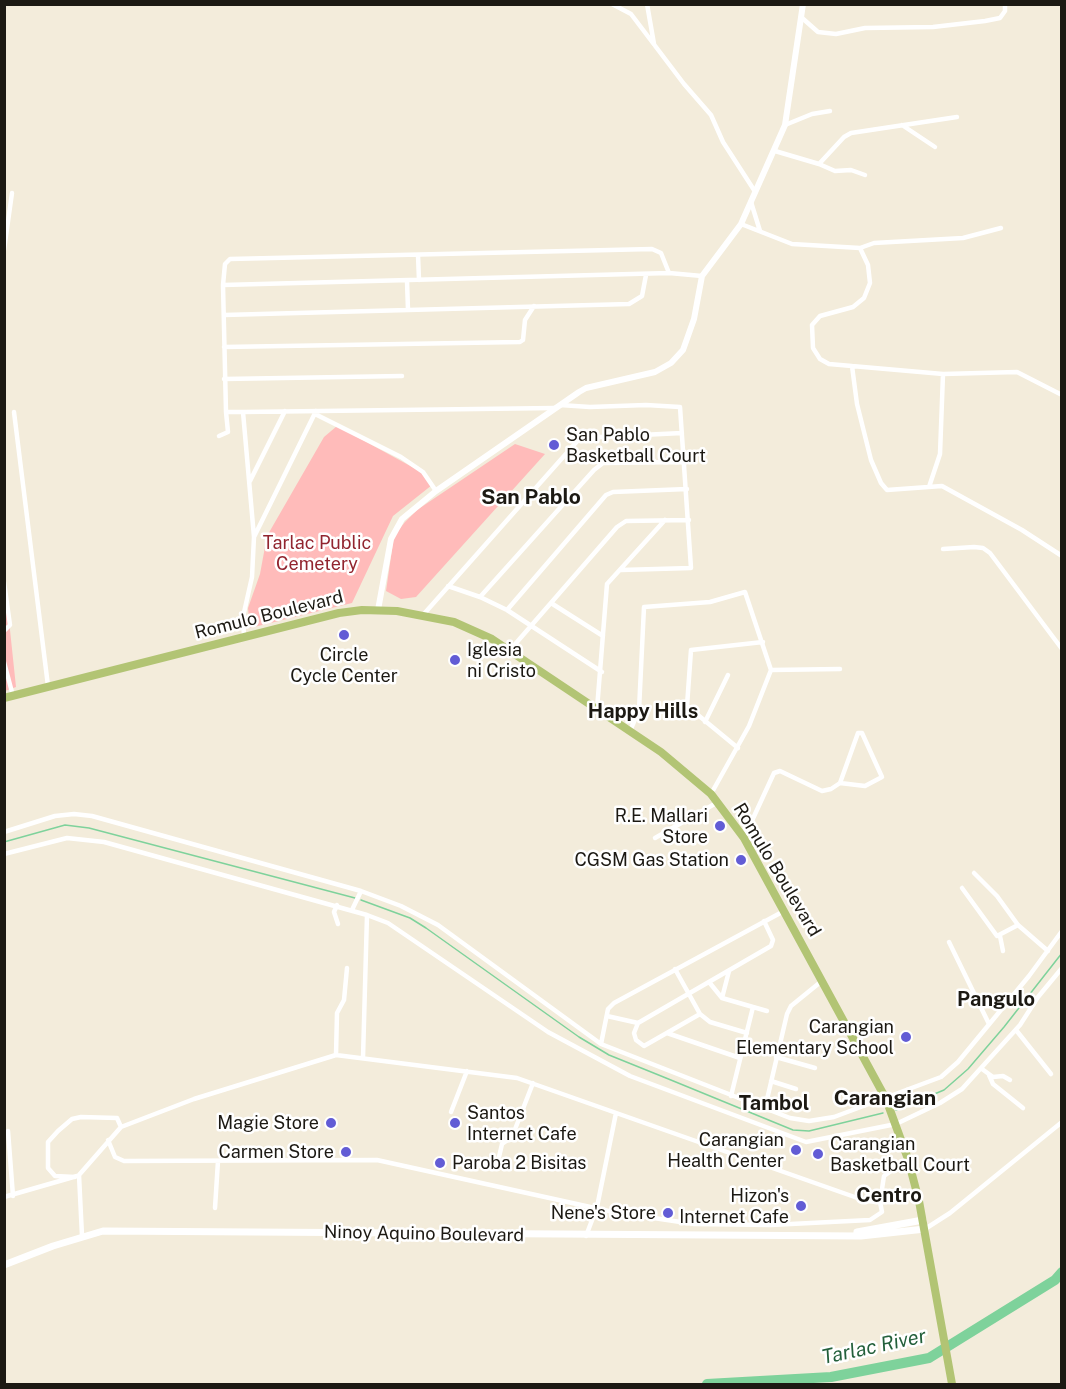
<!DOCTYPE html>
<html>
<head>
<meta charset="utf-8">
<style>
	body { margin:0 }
	#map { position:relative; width:1066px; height:1389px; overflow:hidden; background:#f3ecdb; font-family:"Public Sans",sans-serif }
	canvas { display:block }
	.frame { position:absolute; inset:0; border:6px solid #1c1913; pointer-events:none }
</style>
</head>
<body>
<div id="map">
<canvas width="1066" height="1389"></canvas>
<div class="frame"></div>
</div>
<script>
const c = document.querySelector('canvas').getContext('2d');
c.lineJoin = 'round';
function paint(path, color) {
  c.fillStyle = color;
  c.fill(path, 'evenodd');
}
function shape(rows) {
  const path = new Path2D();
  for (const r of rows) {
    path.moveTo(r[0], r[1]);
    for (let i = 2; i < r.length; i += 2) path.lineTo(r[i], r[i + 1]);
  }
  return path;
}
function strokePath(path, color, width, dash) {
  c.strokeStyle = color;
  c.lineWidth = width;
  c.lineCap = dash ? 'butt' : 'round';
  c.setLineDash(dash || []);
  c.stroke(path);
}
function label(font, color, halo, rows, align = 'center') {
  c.font = font + ' "Public Sans",sans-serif';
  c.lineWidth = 5;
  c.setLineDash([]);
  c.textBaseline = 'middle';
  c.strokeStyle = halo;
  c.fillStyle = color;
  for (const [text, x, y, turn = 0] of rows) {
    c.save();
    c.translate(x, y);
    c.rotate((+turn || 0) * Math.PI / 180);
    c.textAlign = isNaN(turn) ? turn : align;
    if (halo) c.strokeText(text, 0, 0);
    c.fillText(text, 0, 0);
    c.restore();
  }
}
paint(shape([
	[337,426,425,474,432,485,393,516,352,603,250,628,248,608,260,574,267,536,324,437],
	[515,444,545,454,416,597,401,599,386,591,394,536,405,522,417,510],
	[4,573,16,687,5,691,4,691]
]), '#ffbbba');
strokePath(shape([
	[4,842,65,825,89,828,355,898],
	[361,900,410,918,426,928,579,1037,609,1055,666,1078,793,1130,809,1131,883,1113],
	[896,1110,944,1090,968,1069,1004,1027,1062,953]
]), '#7ed29b', 1.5);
strokePath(shape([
	[707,1384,831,1377,929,1358,1055,1280,1062,1272]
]), '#7ed29b', 10);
strokePath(shape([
	[612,4,631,14,684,84,711,115,723,142,754,190],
	[647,4,654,44],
	[801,17,818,32,836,34,865,28,933,27,985,21,1000,18,1005,11,1005,4],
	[785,125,812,114,830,111],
	[902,125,935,147],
	[775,151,819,164,844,137,851,133,957,117],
	[819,164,835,171,851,170,865,175],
	[751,202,760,231],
	[741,224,792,244,860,248,868,265,870,283,864,298,853,307,820,316,812,325,813,348,820,359,829,364,943,374,1017,372,1062,395],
	[860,248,874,243,963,238,1001,228],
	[4,250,12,193],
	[418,255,419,280],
	[407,281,408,310],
	[223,285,225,264,230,259,652,249,661,253,669,273],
	[224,315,629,304,642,296,646,275],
	[224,347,520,342,523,340,525,320,534,306],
	[852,366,857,404,871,460,881,483,887,490,942,486,1022,530,1062,556],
	[224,379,402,376],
	[560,405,590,407,646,405,680,407,691,568,621,570],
	[14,412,48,686],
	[243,412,226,412,223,285,669,273,702,276],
	[315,414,401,457,423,472,436,491],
	[219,436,228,432,226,412],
	[250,481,285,411],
	[929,487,940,454,943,374],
	[254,537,243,412,555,408],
	[943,549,974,547,983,548,990,553,1062,649],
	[4,582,10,625,4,631],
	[448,586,480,597,507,610,602,672],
	[480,597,594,470,603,463,683,462],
	[551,603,603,636],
	[507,610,606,495,613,492,687,489],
	[423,615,580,438,682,433],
	[244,637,243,617,252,577,254,537,316,411],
	[510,650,617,527,626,521,689,520],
	[4,662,13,696],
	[771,670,840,669],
	[597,709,607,584,665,520],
	[705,722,728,675],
	[630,731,639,710,644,607,710,602,745,592,771,670,749,726,711,794],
	[738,748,687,706,691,650,763,642],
	[4,832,55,816,74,814,92,816,361,891,401,906,438,925,601,1044,790,1118,809,1121,834,1117,941,1077,958,1062,1029,976,1062,931],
	[655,838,718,802],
	[744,838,774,773,780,771,822,791,831,789,840,783,858,733,862,733,882,777,865,786,840,783],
	[4,854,67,838,104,842,367,915,388,923,548,1032,630,1076,806,1142,896,1124,940,1103,962,1089,1020,1025,1038,997,1062,968],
	[974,873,997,896,1018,925,1048,951],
	[962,888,997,936,1018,925],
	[337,905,334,912,338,924],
	[352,910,361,891],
	[1000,936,1003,951],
	[949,942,989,1024],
	[675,969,700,1014,710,1022,747,1033],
	[709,982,722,998,753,1007,731,1096],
	[722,998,729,971],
	[753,1007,767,1011],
	[700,1014,644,1046,636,1040,634,1033,638,1023,771,946,773,940,764,921],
	[607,1016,638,1023],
	[1016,1030,1051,1074],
	[667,1033,740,1058],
	[601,1044,608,1009,614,1003,784,911],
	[336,1055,337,1013,344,1000,347,968],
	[776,1057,815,1068],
	[363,1058,367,915],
	[982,1069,993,1077,1003,1076,1010,1080],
	[989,1075,993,1084,1023,1108],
	[771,1081,796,1089],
	[765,1108,787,1014,791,1006,823,980],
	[451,1112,467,1071],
	[8,1131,13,1196],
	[108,1140,115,1157,124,1161,377,1160,613,1212,694,1224,771,1225,870,1220,882,1212,880,1202,884,1176,908,1159],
	[499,1157,502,1144,512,1137,533,1083],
	[75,1177,55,1176,48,1168,48,1142,58,1131,72,1119,81,1117,117,1118,121,1127],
	[4,1197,77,1176],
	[215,1208,218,1161],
	[925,1229,950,1213,1062,1122],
	[82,1236,79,1175,121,1127,194,1099,336,1055,517,1078,866,1201,880,1202],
	[586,1236,597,1207,616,1113]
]), '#fff', 4.5);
strokePath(shape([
	[378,610,391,539,402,519,436,491,579,392,586,388,655,372,671,363,683,350,694,319,702,276,741,224,785,125,803,4]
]), '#fff', 6);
strokePath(shape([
	[857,1232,923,1220],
	[4,1265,53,1246,103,1231,861,1236,925,1229]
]), '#fff', 7);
strokePath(shape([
	[4,698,339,613,362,610,397,611,454,622,492,639,661,752,711,794,744,838,886,1099,908,1159,919,1201,952,1384]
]), '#b2c474', 8);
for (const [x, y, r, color] of [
	[554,445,6,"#625cd5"],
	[344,635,6,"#625cd5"],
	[455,660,6,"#625cd5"],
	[720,826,6,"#625cd5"],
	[741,860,6,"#625cd5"],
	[906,1037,6,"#625cd5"],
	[331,1123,6,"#625cd5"],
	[455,1123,6,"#625cd5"],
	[796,1150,6,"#625cd5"],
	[346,1152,6,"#625cd5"],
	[818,1154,6,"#625cd5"],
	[440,1163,6,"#625cd5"],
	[801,1206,6,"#625cd5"],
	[668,1213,6,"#625cd5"]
]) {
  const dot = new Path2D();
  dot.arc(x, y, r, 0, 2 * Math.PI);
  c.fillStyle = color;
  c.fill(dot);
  strokePath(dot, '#fff', 2);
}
label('18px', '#1c1913', '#fff', [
	["San Pablo",566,435,"left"],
	["Basketball Court",566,456,"left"],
	["Iglesia",467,650,"left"],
	["ni Cristo",467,671,"left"],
	["Circle",344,655,"center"],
	["Cycle Center",344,676,"center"],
	["R.E. Mallari",708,816],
	["Store",708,837],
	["CGSM Gas Station",729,860],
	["Carangian",894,1027],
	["Elementary School",894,1048],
	["Santos",467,1113,"left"],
	["Internet Cafe",467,1134,"left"],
	["Magie Store",319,1123],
	["Carangian",784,1140],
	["Health Center",784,1161],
	["Carangian",830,1144,"left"],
	["Basketball Court",830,1165,"left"],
	["Carmen Store",334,1152],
	["Paroba 2 Bisitas",452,1163,"left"],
	["Hizon's",789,1196],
	["Internet Cafe",789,1217],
	["Nene's Store",656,1213]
], 'right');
label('18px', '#92252f', '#fff', [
	["Tarlac Public",317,543],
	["Cemetery",317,564]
]);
label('18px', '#1c1913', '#fff', [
	["Romulo Boulevard",269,615,-14],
	["Romulo Boulevard",777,870,59],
	["Ninoy Aquino Boulevard",424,1234,1]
]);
label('bold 20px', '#1c1913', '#fff', [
	["Happy Hills",643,712],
	["Pangulo",996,1000],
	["Tambol",774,1104],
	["Centro",889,1196]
]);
label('italic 20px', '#23603b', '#fff', [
	["Tarlac River",874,1347,-12]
]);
label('bold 21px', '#1c1913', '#fff', [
	["San Pablo",531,498],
	["Carangian",885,1099]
]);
</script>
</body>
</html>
